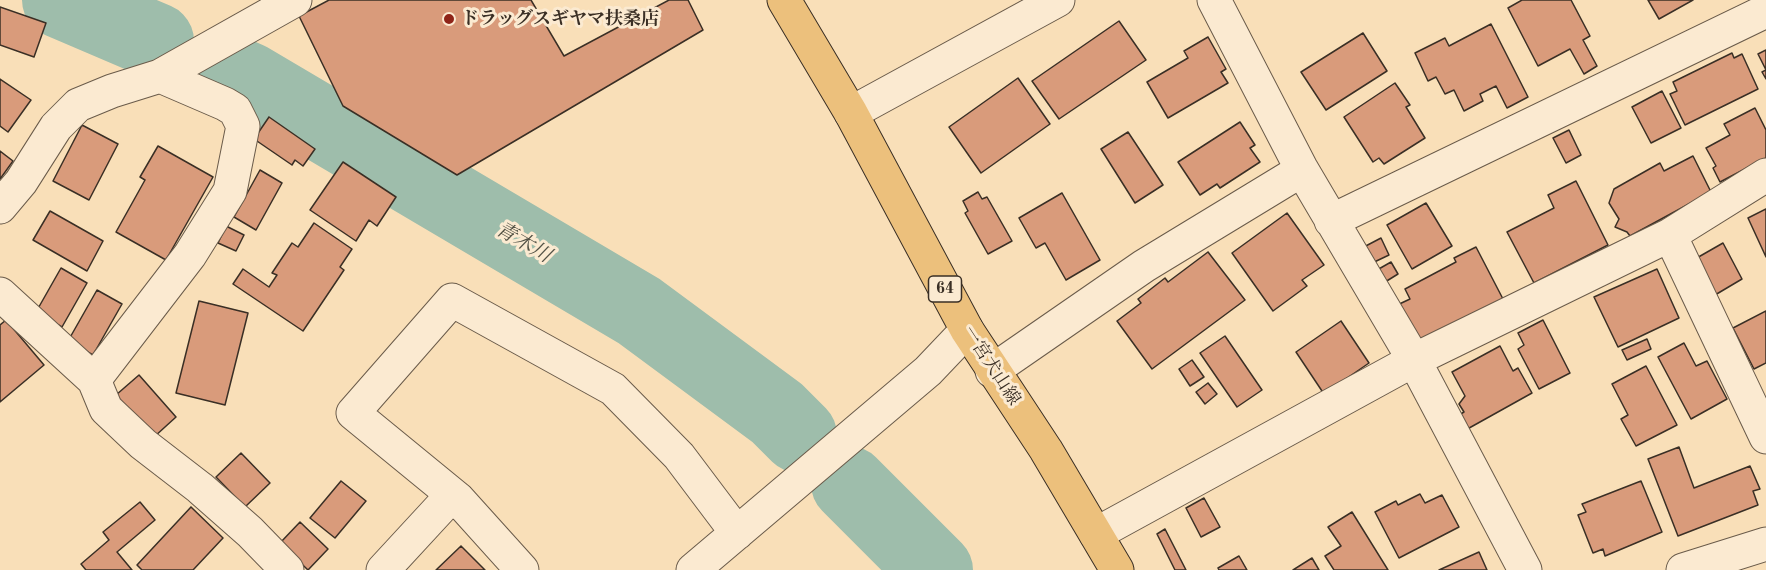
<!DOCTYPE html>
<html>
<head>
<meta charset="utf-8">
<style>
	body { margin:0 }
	canvas { display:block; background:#f9dfb8 }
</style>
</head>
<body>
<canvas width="1766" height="570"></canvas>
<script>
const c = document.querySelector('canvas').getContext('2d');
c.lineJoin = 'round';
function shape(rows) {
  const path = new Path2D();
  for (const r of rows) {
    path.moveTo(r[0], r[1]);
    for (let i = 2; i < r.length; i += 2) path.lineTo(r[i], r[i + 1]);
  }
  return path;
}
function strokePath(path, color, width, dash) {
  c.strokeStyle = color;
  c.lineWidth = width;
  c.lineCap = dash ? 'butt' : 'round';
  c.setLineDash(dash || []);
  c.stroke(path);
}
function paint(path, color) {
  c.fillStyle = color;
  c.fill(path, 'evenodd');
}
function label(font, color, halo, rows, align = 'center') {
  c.font = font + ' "Old Standard TT","Noto Serif JP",serif';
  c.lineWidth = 6;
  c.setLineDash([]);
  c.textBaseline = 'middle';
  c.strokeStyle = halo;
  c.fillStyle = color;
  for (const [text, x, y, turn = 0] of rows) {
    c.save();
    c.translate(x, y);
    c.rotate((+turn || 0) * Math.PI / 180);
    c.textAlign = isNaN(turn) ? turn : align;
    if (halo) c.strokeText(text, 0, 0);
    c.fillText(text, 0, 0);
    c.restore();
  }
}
strokePath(shape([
	[60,0,156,41],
	[232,73,248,80,639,311,777,413,799,435],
	[849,484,935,570]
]), '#9ebdab', 76);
const building = shape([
	[329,0,531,0,564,56,669,0,688,0,703,30,457,175,343,106,299,16,329,0],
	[1522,0,1571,0,1590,36,1583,40,1597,66,1584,74,1570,49,1538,66,1508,8,1522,0],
	[1648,0,1693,0,1659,19,1648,0],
	[0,7,46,23,34,57,0,45,0,7],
	[1119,21,1146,60,1059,119,1032,81,1119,21],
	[1491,24,1528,97,1507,108,1496,86,1480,94,1483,101,1464,111,1454,90,1445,94,1436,77,1428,81,1415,53,1445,38,1449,46,1491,24],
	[1363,33,1387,71,1326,110,1301,72,1363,33],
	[1208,37,1226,69,1221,72,1228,83,1168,118,1147,82,1188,58,1184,51,1208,37],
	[1766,50,1766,79,1762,72,1766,70,1758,54,1766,50],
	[1732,53,1734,58,1742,54,1758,89,1685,125,1670,94,1677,91,1673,82,1732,53],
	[1018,78,1050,124,981,173,949,127,1018,78],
	[0,79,31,100,8,132,0,126,0,79],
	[1395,83,1410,105,1406,107,1425,138,1384,164,1379,158,1373,162,1344,117,1395,83],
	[1662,91,1681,128,1651,143,1632,107,1662,91],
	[1755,108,1766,130,1766,158,1720,182,1713,168,1716,166,1706,148,1730,135,1724,124,1755,108],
	[269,117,315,149,303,166,295,160,292,165,254,139,269,117],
	[1240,122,1255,145,1250,148,1260,162,1220,188,1217,184,1200,195,1178,162,1240,122],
	[82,125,118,144,89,200,53,181,82,125],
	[1569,130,1581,155,1566,163,1553,138,1569,130],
	[1128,132,1163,185,1135,203,1101,149,1128,132],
	[158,146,213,177,166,260,116,232,145,180,140,177,158,146],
	[0,151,13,161,0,179,0,151],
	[1693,156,1711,192,1630,236,1627,232,1615,227,1619,219,1609,203,1614,189,1660,163,1664,171,1693,156],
	[343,162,396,197,377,226,369,220,356,241,310,210,343,162],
	[260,170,282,183,256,230,234,217,260,170],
	[1576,181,1608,245,1534,283,1507,232,1554,208,1548,195,1576,181],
	[978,192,982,199,987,197,1012,241,988,254,965,213,968,211,963,201,978,192],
	[1062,193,1100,260,1066,280,1045,243,1036,248,1019,218,1062,193],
	[1426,203,1452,246,1412,269,1387,225,1426,203],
	[1766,209,1766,257,1748,218,1766,209],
	[50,211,103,241,87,271,33,240,50,211],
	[1287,213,1324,265,1302,280,1307,286,1273,311,1232,253,1287,213],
	[314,223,352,249,340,267,344,270,303,331,233,284,243,269,269,287,277,275,272,273,292,243,298,247,314,223],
	[226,226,244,235,236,251,218,243,226,226],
	[1381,238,1389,255,1368,265,1360,249,1381,238],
	[1723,243,1742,279,1715,295,1695,259,1723,243],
	[1476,247,1503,299,1413,345,1393,307,1410,299,1405,289,1456,262,1454,258,1476,247],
	[1208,252,1245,300,1152,369,1117,321,1141,303,1138,299,1165,278,1168,282,1208,252],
	[1391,262,1398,274,1377,287,1370,274,1391,262],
	[61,268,87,283,62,327,36,312,61,268],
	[1657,269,1679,318,1618,347,1594,297,1657,269],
	[97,290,122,304,93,355,68,341,97,290],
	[199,301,248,313,225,405,176,393,199,301],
	[1766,311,1766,363,1754,369,1733,328,1766,311],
	[6,320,44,365,0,402,0,325,6,320],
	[1543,320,1570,373,1539,389,1518,349,1524,345,1518,333,1543,320],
	[1341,321,1369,363,1324,394,1296,352,1341,321],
	[1225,336,1262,390,1237,407,1200,353,1225,336],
	[1647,339,1651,349,1627,360,1622,350,1647,339],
	[1684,343,1696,366,1707,361,1727,399,1691,419,1658,357,1684,343],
	[1500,346,1513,371,1518,368,1532,393,1462,432,1454,418,1464,412,1459,404,1465,396,1452,372,1500,346],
	[1192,360,1204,377,1190,386,1179,369,1192,360],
	[1646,366,1677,425,1636,446,1621,419,1628,415,1612,384,1646,366],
	[139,375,176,417,154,437,116,395,139,375],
	[1208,383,1217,394,1205,404,1196,392,1208,383],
	[1679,447,1694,488,1750,466,1760,489,1753,491,1758,505,1678,536,1648,459,1679,447],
	[241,453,270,483,245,507,216,477,241,453],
	[341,481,366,501,335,538,310,518,341,481],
	[1641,481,1662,532,1605,556,1603,549,1593,553,1578,515,1586,512,1582,504,1641,481],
	[1420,494,1425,503,1442,495,1459,527,1399,558,1375,512,1396,501,1398,505,1420,494],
	[1204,498,1220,527,1201,537,1186,508,1204,498],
	[140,502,155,520,117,552,132,570,86,570,81,564,109,540,103,532,140,502],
	[191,507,223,538,193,570,142,570,137,565,191,507],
	[1352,512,1388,570,1334,570,1325,556,1341,546,1328,527,1352,512],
	[300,522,328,549,308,570,280,543,300,522],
	[1165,529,1186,570,1175,570,1157,534,1165,529],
	[461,546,485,570,436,570,461,546],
	[1479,552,1487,570,1439,570,1479,552],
	[1239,556,1247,570,1219,570,1218,568,1239,556],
	[1312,558,1319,570,1293,570,1312,558]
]);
paint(building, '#d99b7b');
strokePath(building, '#3a2f25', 1.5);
const minor = shape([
	[1214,0,1302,170,1414,360,1525,570],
	[851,113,1058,0],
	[0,207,21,182,56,127,78,105,112,91,160,76,295,0],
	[1331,221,1766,11],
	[1670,235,1766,437],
	[0,294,94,380,190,255,230,191,243,126,235,110,225,104,160,76],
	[992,371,1144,266,1302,170],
	[94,380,106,409,143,444,200,488,250,532,287,570],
	[1096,534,1414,360,1670,235,1766,175],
	[383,570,443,505,458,499],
	[522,570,458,499,353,413,452,300,613,389,679,456,737,533],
	[693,570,928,371,967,330],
	[1683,570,1766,544]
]);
const major = shape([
	[784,0,851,113,967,330,1046,450,1117,570]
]);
strokePath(minor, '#6a5b4a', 35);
strokePath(major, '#3a2f25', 35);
strokePath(minor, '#fbead1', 33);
strokePath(major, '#ecc07c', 33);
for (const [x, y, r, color] of [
	[449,19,6,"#8f2418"]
]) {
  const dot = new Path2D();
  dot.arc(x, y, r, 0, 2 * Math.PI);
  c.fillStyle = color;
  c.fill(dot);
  strokePath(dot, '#fbead1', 2);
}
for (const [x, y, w] of [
	[945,289,33]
]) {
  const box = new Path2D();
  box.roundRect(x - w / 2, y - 13, w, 26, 4.5);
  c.fillStyle = '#fbead1';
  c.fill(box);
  strokePath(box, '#3a2f25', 1.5);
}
label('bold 16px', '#3a2f25', null, [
	["64",945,289]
]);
label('bold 18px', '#3a2f25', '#fbead1', [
	["ドラッグスギヤマ扶桑店",461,19]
], 'left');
label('18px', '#3a2f25', '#fbead1', [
	["一宮犬山線",991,366,57]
]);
label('italic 20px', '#535246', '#fbead1', [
	["青木川",523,243,30]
]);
</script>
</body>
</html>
